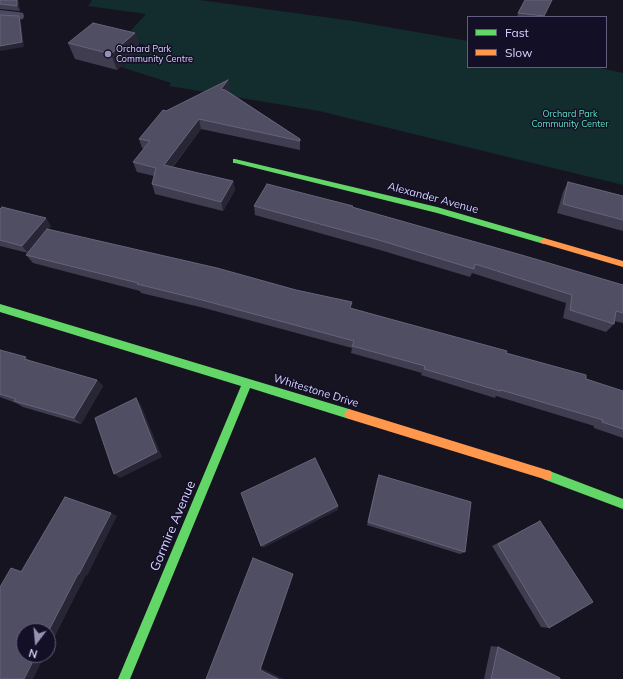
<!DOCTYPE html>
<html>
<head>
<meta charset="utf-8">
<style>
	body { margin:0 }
	#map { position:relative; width:623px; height:679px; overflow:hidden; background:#161421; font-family:Mulish,sans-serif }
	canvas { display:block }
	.legend { position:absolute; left:467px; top:16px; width:140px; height:52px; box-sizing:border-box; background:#130f26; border:1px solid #625e7d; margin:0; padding:5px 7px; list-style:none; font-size:12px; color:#d9d4ff }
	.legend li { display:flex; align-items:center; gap:8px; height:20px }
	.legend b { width:20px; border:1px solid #625e7d }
	.north { position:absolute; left:16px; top:623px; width:40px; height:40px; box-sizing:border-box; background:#130f26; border:1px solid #625e7d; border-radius:50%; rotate:196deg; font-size:11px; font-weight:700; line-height:16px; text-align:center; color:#d9d4ff }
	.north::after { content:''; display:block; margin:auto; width:14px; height:18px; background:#9591b1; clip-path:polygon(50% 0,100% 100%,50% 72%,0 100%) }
</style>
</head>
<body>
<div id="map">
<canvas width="623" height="679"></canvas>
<ul class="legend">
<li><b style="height:5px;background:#63d668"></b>Fast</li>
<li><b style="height:5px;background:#ff974d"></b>Slow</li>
</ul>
<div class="north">N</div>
</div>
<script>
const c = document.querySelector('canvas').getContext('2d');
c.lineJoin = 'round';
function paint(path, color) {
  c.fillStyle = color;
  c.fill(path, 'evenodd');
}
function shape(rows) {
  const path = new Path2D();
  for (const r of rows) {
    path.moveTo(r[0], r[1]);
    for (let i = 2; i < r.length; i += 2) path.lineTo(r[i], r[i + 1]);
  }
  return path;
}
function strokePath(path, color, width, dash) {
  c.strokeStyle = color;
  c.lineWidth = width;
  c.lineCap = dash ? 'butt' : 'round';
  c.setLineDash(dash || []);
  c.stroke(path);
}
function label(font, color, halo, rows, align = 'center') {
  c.font = font + ' Mulish,sans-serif';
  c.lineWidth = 3;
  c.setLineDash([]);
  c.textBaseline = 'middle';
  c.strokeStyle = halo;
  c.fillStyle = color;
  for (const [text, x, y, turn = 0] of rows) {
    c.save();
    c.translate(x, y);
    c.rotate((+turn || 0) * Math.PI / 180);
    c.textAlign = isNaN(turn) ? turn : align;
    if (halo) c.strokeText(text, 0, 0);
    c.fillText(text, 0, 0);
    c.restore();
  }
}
paint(shape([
	[92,0,200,0,353,21,468,41,468,67,596,67,623,73,623,185,319,111,169,86,171,83,121,67,145,45,123,39,146,14,88,6]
]), '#132c2d');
paint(shape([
	[0,10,18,12,23,13,24,16,23,19,18,20,0,18,0,10]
]), '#4a4962');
paint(shape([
	[233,159,235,159,437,207,544,238,548,241,544,244,437,213,235,163,233,163,233,159],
	[0,304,349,409,352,411,354,414,352,417,349,419,250,388,130,679,118,679,241,386,0,312,0,304],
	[547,470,623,499,623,509,543,479,542,475,543,471,547,470]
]), '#63d668');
paint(shape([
	[544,238,623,261,623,267,541,243,540,241,544,238],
	[349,409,547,470,551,471,552,475,551,479,547,480,349,419,346,417,344,414,346,411,349,409]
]), '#ff974d');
paint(shape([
	[0,0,18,0,20,11,0,9],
	[525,0,552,0,544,17,517,17,518,13],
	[135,33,140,49,117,70,75,59,68,43],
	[228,80,229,90,228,91,300,139,300,150,201,129,173,167,233,181,235,190,223,211,155,194,152,184,154,176,137,172,133,162,144,149,142,148,139,139,166,111],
	[568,182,623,196,623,231,557,213,563,192],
	[254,206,353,206,352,208,623,285,623,323,614,321,614,324,606,332,563,318,566,303,472,273,470,277,380,250,255,215],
	[0,209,51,226,48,229,351,308,506,353,623,391,623,438,594,428,594,426,496,396,495,398,421,375,422,373,351,353,352,348,204,308,141,293,140,291,33,263,26,255,28,253,0,246],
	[0,350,30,361,97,380,103,386,81,424,23,407,16,403,0,397],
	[379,475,465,552,460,554,367,525,377,479],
	[540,521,549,628,541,627,492,546,532,525],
	[491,646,498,647,560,679,484,679]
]), '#403d50');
paint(shape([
	[17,0,18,0,20,11,17,6],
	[19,16,21,21,24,47,0,51,0,46],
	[135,33,140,49,117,70,111,54],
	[228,80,229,90,223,99,221,89],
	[199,119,201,129,167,174,164,165],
	[233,181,235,190,223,211,221,202],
	[46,218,51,226,28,253,22,246],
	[26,357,33,364,24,359],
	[97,380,103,386,81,424,74,418],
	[136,398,141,405,162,457,120,478,114,474],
	[338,506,338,510,263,548,261,546],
	[111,513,117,516,87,576,86,575,48,650,48,632,78,574],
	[11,568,21,570,31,574,21,572],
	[293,574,293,575,261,668,284,679,278,679,260,670],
	[36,655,45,655,33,679,24,679]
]), '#282635');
const building = shape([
	[0,0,17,0,17,6,0,4,0,0],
	[525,0,552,0,544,16,518,13,525,0],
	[0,15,19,16,22,42,0,46,0,15],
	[93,23,135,33,111,54,68,43,93,23],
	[228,80,221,89,225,90,300,139,300,141,199,119,164,165,233,181,221,202,152,184,156,168,133,162,150,141,139,139,163,110,166,111,228,80],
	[568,182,623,196,623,220,563,204,568,182],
	[267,184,353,206,352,207,525,256,623,285,623,313,616,311,614,324,570,310,572,295,475,264,474,269,382,241,254,206,267,184],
	[2,207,46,218,22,246,0,240,0,209,2,207],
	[47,229,217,268,296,290,352,302,350,308,507,351,506,353,586,375,586,379,623,391,623,429,602,422,603,420,501,390,500,391,424,369,425,366,352,346,354,341,202,300,137,284,138,283,26,255,47,229],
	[0,350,26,357,24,359,97,380,74,418,14,401,16,399,0,394,0,350],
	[136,398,157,452,114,474,95,418,136,398],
	[315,458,338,506,261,546,241,493,315,458],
	[379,475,471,502,465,552,368,522,379,475],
	[65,497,111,513,79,574,78,574,48,632,48,631,24,631,24,655,36,655,24,679,0,679,0,587,11,568,21,572,65,497],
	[540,521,593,602,549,628,498,544,540,521],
	[253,558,293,574,260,670,278,679,206,679,253,558],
	[498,647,560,678,560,679,491,679,498,647]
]);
paint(building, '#504e63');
strokePath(building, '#66637b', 1);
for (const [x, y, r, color] of [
	[108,54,4,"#9591b1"]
]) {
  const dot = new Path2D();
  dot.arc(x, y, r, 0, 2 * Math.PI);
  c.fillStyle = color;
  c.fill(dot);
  strokePath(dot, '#130f26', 1.5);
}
label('9px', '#d9d4ff', '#130f26', [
	["Orchard Park",116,49],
	["Community Centre",116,59]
], 'left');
label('9px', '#5fe0c0', '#130f26', [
	["Orchard Park",570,114],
	["Community Center",570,124]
]);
label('11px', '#d9d4ff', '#130f26', [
	["Alexander Avenue",433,198,15],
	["Whitestone Drive",316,391,17]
]);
label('13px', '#d9d4ff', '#130f26', [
	["Gormire Avenue",173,526,-67]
]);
</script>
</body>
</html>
